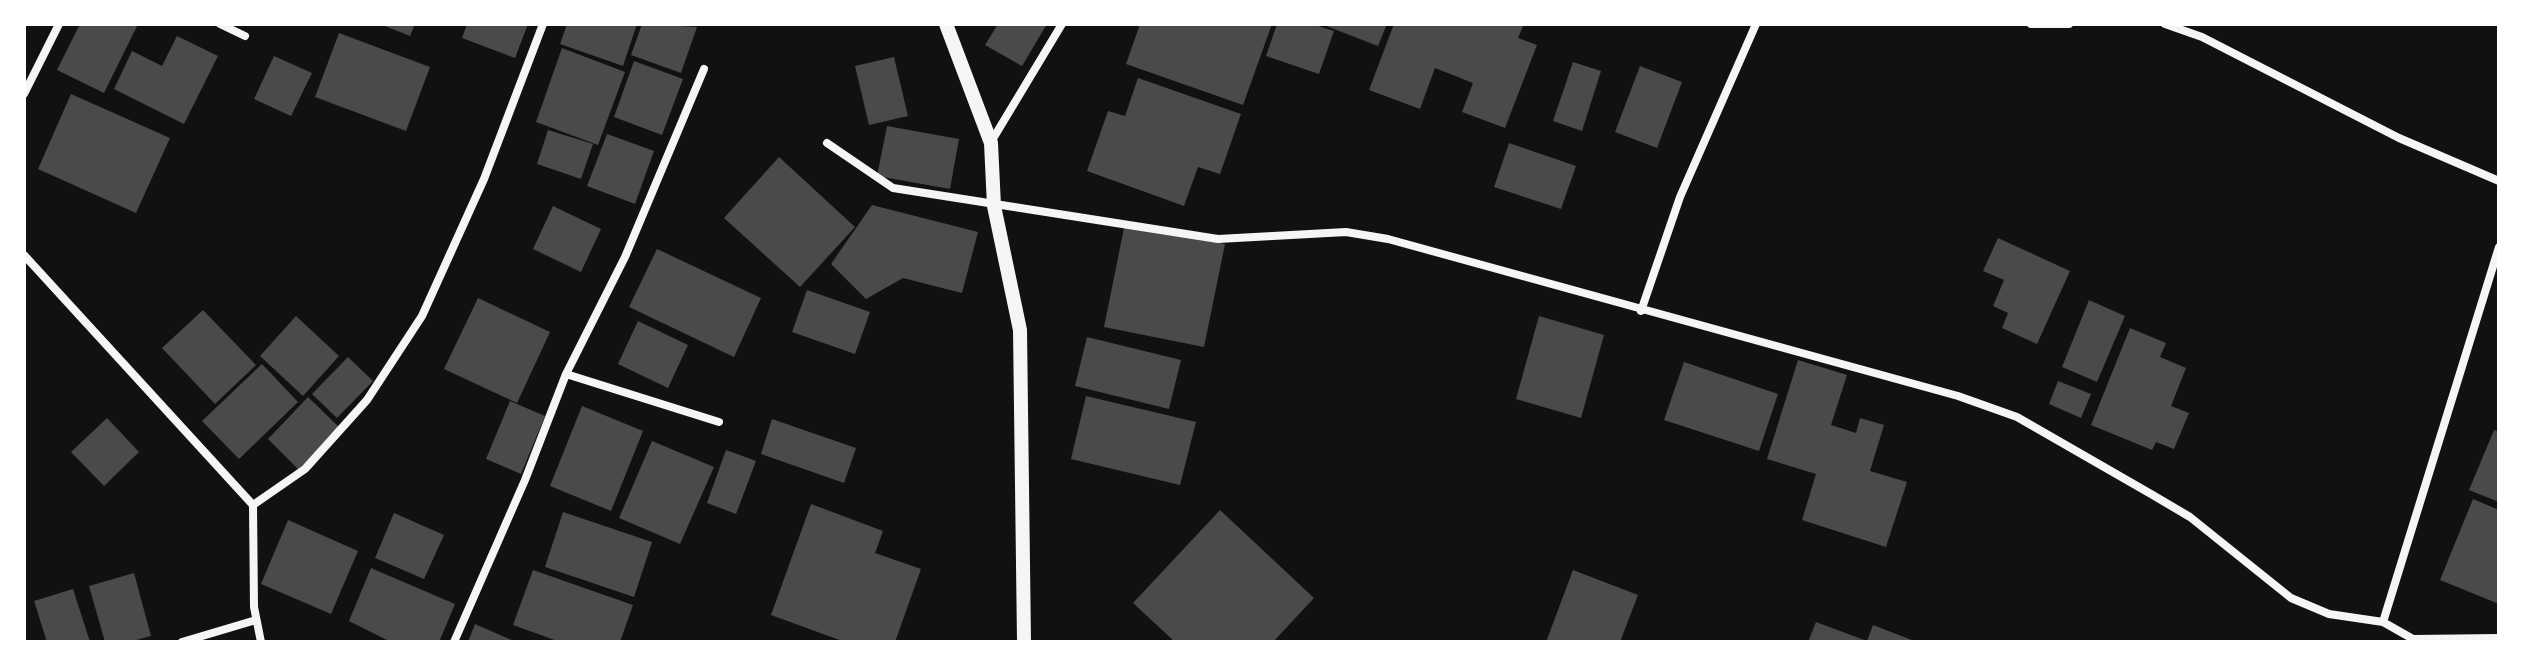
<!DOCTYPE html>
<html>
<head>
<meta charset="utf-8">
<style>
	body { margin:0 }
	#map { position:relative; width:2523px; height:666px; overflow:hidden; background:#111; font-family:"Titillium Web",sans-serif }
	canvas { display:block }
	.frame { position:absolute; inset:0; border:26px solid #fff; pointer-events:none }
</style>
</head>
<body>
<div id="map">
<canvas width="2523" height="666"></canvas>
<div class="frame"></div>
</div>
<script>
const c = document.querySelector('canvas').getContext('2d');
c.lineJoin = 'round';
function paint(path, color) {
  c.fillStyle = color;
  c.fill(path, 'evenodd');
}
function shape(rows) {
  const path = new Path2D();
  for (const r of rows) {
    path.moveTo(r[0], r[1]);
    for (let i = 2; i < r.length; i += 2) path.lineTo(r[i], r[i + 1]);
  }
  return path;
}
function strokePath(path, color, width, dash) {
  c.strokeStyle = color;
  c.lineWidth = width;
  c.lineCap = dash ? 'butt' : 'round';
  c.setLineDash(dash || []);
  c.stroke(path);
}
paint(shape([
	[80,24,138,24,104,93,57,70],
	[380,24,415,24,410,36],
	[467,24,528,24,515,58,462,38],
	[567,24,637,24,623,66,560,44],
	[642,24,697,27,681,73,631,55],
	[998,24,1047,24,1022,66,985,45],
	[1140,24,1272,24,1243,105,1126,64],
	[1277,24,1312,24,1334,31,1319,74,1266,56],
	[1321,24,1387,24,1378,46],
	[1394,24,1524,24,1518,38,1537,45,1505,128,1462,112,1473,83,1435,68,1420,109,1369,90],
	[339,33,430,67,406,131,315,97],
	[177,36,218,56,184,124,114,89,132,51,162,66],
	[562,48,625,72,598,145,536,122],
	[274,56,312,73,291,116,254,99],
	[894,57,908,116,869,125,855,66],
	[634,61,683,79,662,135,614,117],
	[1573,62,1601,71,1582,131,1553,121],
	[1640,66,1682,82,1657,148,1615,132],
	[1138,78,1241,114,1220,174,1198,167,1184,206,1087,171,1108,111,1125,116],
	[71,94,170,138,136,213,38,169],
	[887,126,959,139,950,189,877,176],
	[548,130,593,144,581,179,537,164],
	[607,134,654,151,635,204,587,186],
	[1509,143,1576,166,1561,209,1494,187],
	[779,157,855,227,800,287,724,218],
	[872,205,978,232,962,293,903,278,866,299,831,264],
	[553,206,601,229,581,272,533,249],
	[1125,223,1225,244,1204,347,1104,327],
	[1998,238,2070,271,2037,344,2002,328,2008,313,1993,306,2004,280,1983,271],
	[657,249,761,298,734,357,629,307],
	[807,290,870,312,855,354,792,332],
	[478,298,550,332,517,403,444,369],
	[2089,300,2125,316,2097,382,2062,367],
	[203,310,256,365,215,404,162,348],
	[296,316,339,356,303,396,260,356],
	[1539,316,1604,335,1581,418,1516,399],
	[638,321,688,345,668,388,618,364],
	[2130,328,2166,343,2160,357,2186,368,2171,406,2189,413,2174,449,2156,442,2152,450,2091,425],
	[1087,337,1181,360,1169,409,1075,386],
	[348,357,373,381,337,418,312,394],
	[1798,360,1847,375,1831,425,1856,433,1860,418,1884,425,1870,471,1907,482,1886,547,1802,520,1816,474,1767,459],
	[1684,362,1778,394,1759,451,1664,420],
	[262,364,298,402,239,459,202,421],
	[2058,381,2091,394,2081,418,2049,404],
	[1086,396,1196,422,1180,485,1071,459],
	[308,397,340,428,299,470,268,439],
	[510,401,545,416,521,474,486,459],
	[582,406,643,431,611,511,550,486],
	[107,418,139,452,104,486,71,452],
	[772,419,856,448,844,483,761,454],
	[2494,430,2499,432,2499,502,2469,490],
	[652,441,714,467,680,544,619,518],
	[726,450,756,461,736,514,707,503],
	[2473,499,2499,510,2499,604,2440,580],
	[811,504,883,531,875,553,921,569,895,642,845,642,771,615],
	[1220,510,1314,598,1273,642,1175,642,1133,603],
	[563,512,652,542,634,597,545,567],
	[394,513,444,535,424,579,375,558],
	[288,520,358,551,331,614,261,584],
	[371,568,455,604,439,642,391,642,349,621],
	[533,570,633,605,620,642,560,642,513,625],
	[1573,570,1638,595,1620,642,1546,642],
	[134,573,151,636,129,642,105,642,89,586],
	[73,589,90,642,47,642,34,601],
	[1816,622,1867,641,1873,625,1917,642,1808,642],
	[475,624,516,642,468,642]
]), '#4a4a4a');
strokePath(shape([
	[220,24,245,36],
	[2031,24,2069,24],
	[2165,24,2202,37,2399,138,2499,181],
	[24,94,59,24],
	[991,142,1062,24],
	[827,143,893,188,1218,239,1346,232,1388,239,1958,396,2017,417,2151,494,2190,517,2291,598,2329,614,2383,622],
	[24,255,253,505,254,607,261,642],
	[1641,311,1680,197,1756,24],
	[566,374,719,422],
	[253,505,305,469,367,400,422,316,484,179,543,24],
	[2413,639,2499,638],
	[182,642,256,620],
	[454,642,525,480,566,374,625,257,704,69],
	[2412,642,2413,639,2383,622,2499,247]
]), '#f5f5f5', 8);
strokePath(shape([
	[946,24,991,143,994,206,1020,330,1024,642]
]), '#f5f5f5', 14);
</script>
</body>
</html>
